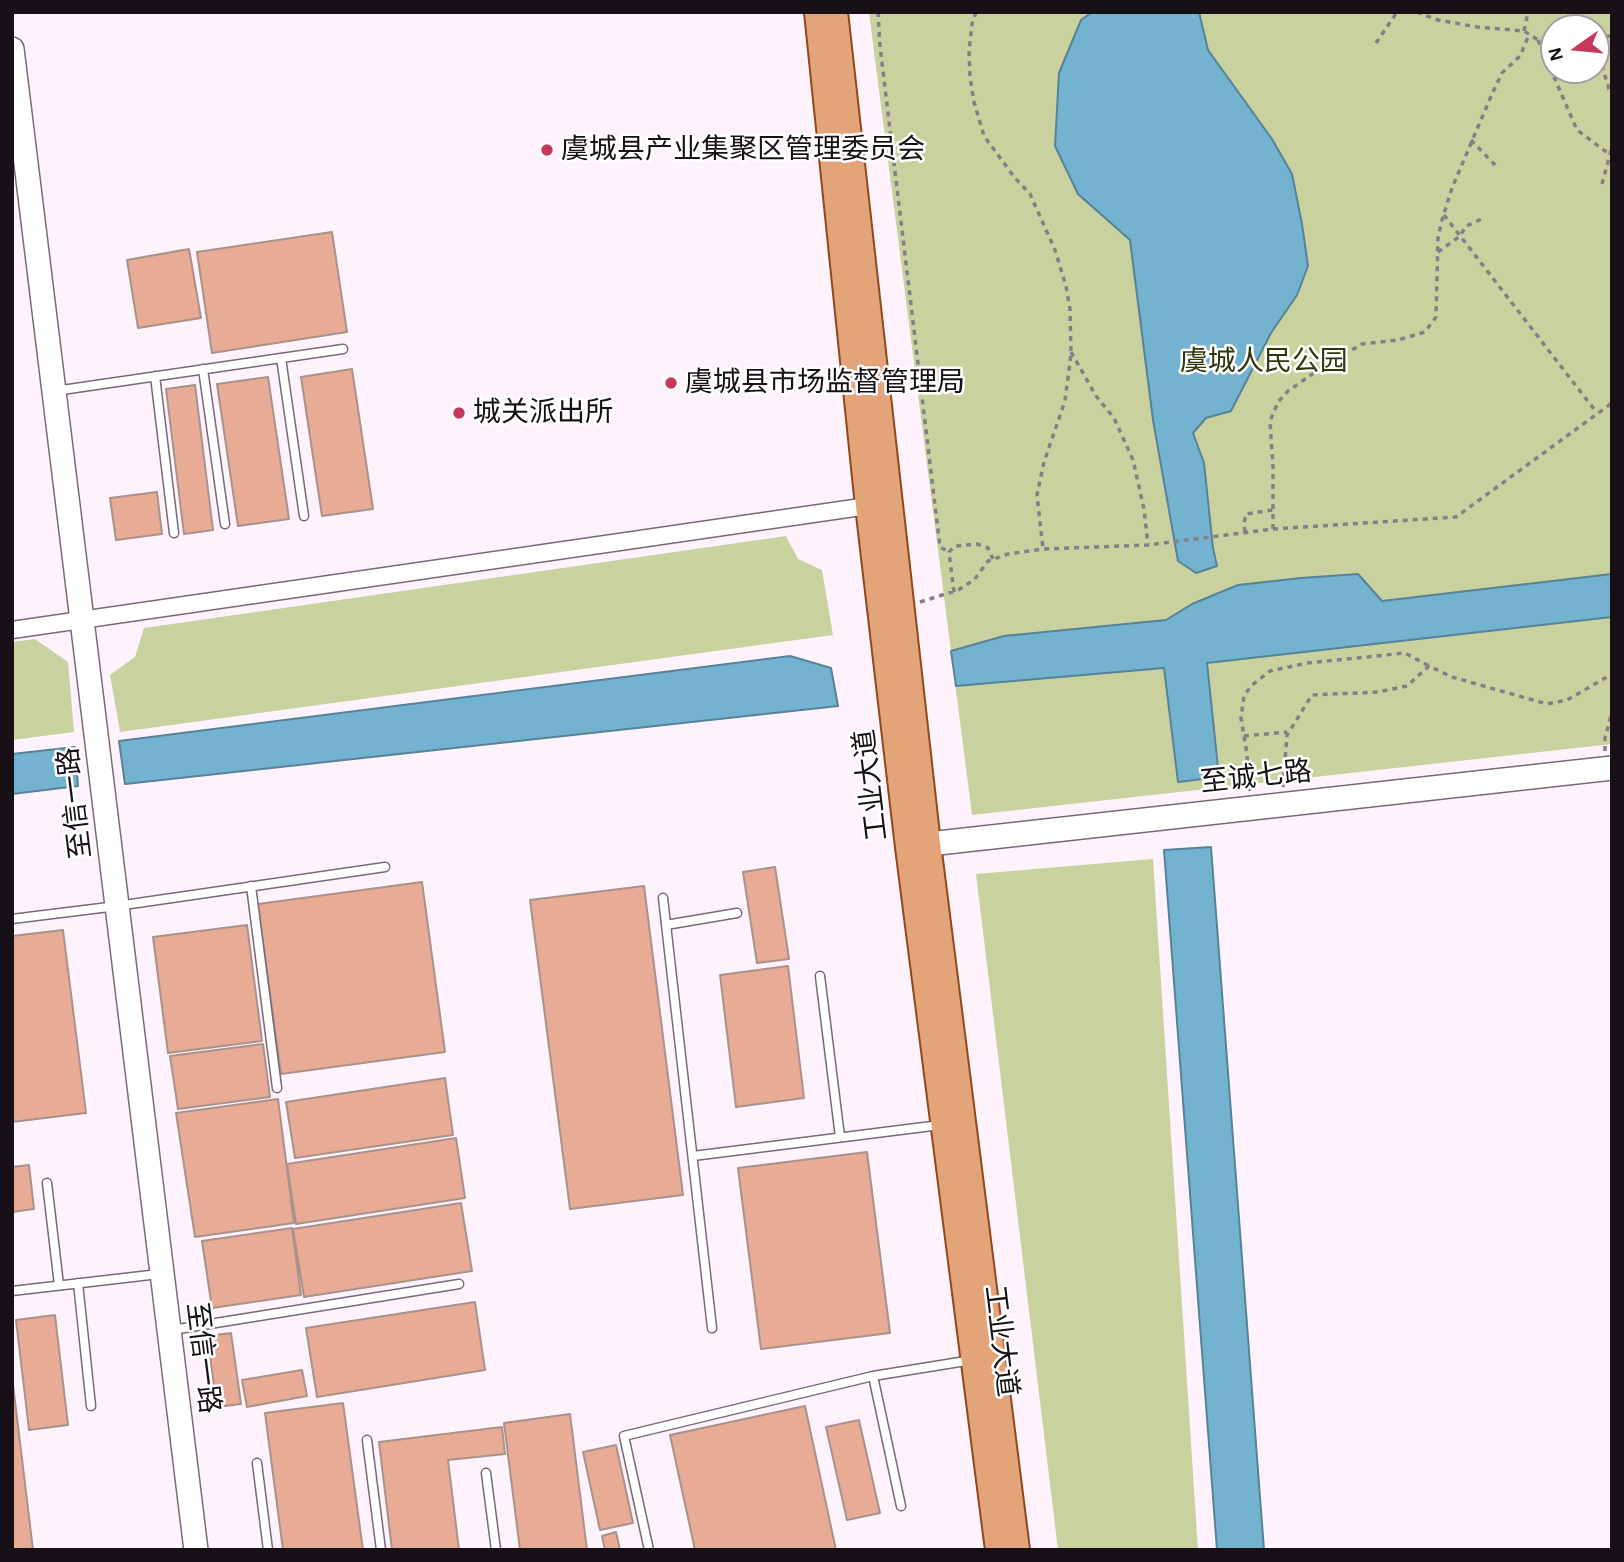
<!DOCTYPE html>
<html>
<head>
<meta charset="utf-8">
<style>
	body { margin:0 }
	#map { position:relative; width:1624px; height:1562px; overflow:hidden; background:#fef2fd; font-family:"Alegreya Sans",sans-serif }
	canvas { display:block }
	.frame { position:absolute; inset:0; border:14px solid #171016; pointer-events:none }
	.north { position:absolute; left:1540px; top:14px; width:70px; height:70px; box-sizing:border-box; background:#fff; border:2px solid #a29fa2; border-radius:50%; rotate:255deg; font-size:19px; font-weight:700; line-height:28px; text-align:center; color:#171016 }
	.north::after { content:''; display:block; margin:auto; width:24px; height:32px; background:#c7385c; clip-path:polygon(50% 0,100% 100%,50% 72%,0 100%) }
</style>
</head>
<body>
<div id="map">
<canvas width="1624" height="1562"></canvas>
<div class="frame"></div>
<div class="north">N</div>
</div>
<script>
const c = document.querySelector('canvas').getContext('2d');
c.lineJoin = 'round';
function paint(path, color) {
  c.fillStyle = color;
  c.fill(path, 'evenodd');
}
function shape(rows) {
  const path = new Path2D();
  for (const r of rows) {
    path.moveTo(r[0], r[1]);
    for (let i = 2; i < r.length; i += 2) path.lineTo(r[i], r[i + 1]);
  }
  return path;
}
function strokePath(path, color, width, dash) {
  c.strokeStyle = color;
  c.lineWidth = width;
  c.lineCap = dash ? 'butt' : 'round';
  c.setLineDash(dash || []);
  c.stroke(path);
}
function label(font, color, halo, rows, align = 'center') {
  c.font = font + ' "Alegreya Sans","Noto Sans SC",sans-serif';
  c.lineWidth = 5;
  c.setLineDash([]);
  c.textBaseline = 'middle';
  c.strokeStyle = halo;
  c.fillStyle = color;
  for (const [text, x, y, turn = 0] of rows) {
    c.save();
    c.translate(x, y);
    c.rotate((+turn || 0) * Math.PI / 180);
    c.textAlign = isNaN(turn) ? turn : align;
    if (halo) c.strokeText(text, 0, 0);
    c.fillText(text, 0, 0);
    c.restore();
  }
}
paint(shape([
	[869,12,1612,12,1612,744,972,815],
	[1554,28,1596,28,1596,70,1554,70],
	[786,536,798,559,822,570,833,635,120,732,110,675,135,657,144,628],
	[35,639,68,662,74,732,12,740,12,642],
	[1153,859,1198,1550,1058,1550,976,874]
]), '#c9d29f');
const water = shape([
	[1092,12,1199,12,1208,50,1272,139,1292,174,1302,224,1308,266,1297,295,1271,333,1231,411,1206,418,1193,433,1204,463,1213,548,1217,566,1196,573,1178,561,1153,420,1130,240,1078,194,1055,146,1059,73,1081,20,1092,12],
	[1358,574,1382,601,1612,574,1612,617,1207,663,1219,777,1178,782,1164,668,956,686,951,651,1004,636,1166,620,1192,604,1238,585,1301,578,1358,574],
	[790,656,831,668,838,706,125,784,119,741,790,656],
	[75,747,78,786,12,794,12,754,75,747],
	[1211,847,1264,1550,1217,1550,1164,850,1211,847]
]);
paint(water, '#73b3d0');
strokePath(water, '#578298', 2);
const building = shape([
	[332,232,347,332,212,353,197,252,332,232],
	[189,249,201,318,138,328,127,260,189,249],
	[352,369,373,509,322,516,301,377,352,369],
	[268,377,289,519,238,526,217,384,268,377],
	[195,385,213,530,184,534,166,389,195,385],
	[157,492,162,534,116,540,110,498,157,492],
	[775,867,789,959,757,963,743,872,775,867],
	[422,882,445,1052,281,1074,258,904,422,882],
	[644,886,683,1195,570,1209,530,900,644,886],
	[247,925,262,1041,168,1053,153,937,247,925],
	[63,930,86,1113,12,1122,12,936,63,930],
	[788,966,804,1098,736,1107,720,975,788,966],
	[263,1044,270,1097,178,1109,170,1056,263,1044],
	[445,1078,453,1135,295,1158,286,1102,445,1078],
	[278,1099,294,1223,195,1237,176,1113,278,1099],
	[456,1138,465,1198,296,1224,287,1164,456,1138],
	[867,1152,890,1333,761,1349,738,1168,867,1152],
	[29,1165,34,1209,12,1212,12,1167,29,1165],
	[461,1203,472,1271,304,1297,293,1229,461,1203],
	[292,1228,301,1295,212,1308,202,1241,292,1228],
	[475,1302,485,1370,317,1397,306,1328,475,1302],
	[55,1315,68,1425,29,1430,16,1320,55,1315],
	[231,1333,241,1404,217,1407,207,1336,231,1333],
	[302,1370,307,1396,247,1407,242,1380,302,1370],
	[12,1376,33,1550,12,1550,12,1376],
	[343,1403,363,1550,283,1550,265,1413,343,1403],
	[805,1406,836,1550,695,1550,670,1435,805,1406],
	[570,1414,587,1550,520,1550,504,1423,570,1414],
	[859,1420,880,1513,847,1520,826,1427,859,1420],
	[502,1427,505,1454,448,1460,459,1550,392,1550,379,1442,502,1427],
	[616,1445,633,1523,600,1530,583,1452,616,1445],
	[616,1532,620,1550,605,1550,602,1536,616,1532]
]);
paint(building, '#e7ab96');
strokePath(building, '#aa928a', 2);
const lane = shape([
	[281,358,304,516],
	[203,369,225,524],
	[155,376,174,533],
	[55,391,343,349],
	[251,886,277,1088],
	[663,898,712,1328],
	[12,919,117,906,385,867],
	[666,925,737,913],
	[820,976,840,1137],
	[693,1156,940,1125],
	[47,1183,59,1285],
	[78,1283,91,1406],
	[12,1291,159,1274],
	[172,1330,459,1284],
	[873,1376,901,1506],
	[367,1440,381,1550],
	[257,1463,268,1550],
	[486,1473,496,1550],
	[649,1550,624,1436,873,1376,972,1360]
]);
const street = shape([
	[12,630,868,506]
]);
const secondary = shape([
	[12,49,196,1550],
	[911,846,1612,768]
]);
const primary = shape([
	[817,12,868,506,908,847,998,1550],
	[835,12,928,844,1017,1550]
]);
strokePath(lane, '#7a6978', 11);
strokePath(street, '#7a6978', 19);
strokePath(secondary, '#7a6978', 26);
strokePath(primary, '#8f491d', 28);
strokePath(shape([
	[878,12,880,46,940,547,949,552],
	[976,12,972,24,969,51,970,77,974,102,984,136,1015,178,1030,194,1055,250,1066,286,1070,309,1071,354,1065,401,1044,462,1037,495,1043,549],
	[1417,12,1438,20,1477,27,1524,31,1538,40,1554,39],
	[1524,31,1528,12],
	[1596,37,1612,36],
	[1538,40,1577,130,1605,151,1612,154],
	[1376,43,1397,12],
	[1596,46,1609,89,1612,92],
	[1471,140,1495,165],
	[1602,184,1612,147],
	[1444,215,1597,413],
	[1438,252,1460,236,1466,226,1484,218],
	[1071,352,1096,396,1114,418,1133,460,1144,509,1148,545],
	[1273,529,1273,467,1270,421,1278,402,1288,391,1324,366,1362,344,1398,340,1425,332,1436,317,1438,238,1442,220,1452,188,1492,94,1502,73,1520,56,1529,35],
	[1245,532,1244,523,1246,514,1273,510],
	[954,592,949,552,955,546,977,544,988,548,993,559],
	[920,602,958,590,974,580,988,561,1008,554,1043,549,1148,545,1273,529,1456,517,1612,403],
	[1244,736,1287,732],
	[1605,751,1605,738,1612,712],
	[1283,787,1287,735,1312,695,1378,692,1407,686,1429,666,1452,677,1547,704,1567,700,1612,674],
	[1249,791,1247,754,1241,718,1244,696,1251,686,1270,671,1307,663,1405,653,1429,666]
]), '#877d86', 3.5, [5, 5]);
strokePath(lane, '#fff', 8);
strokePath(street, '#fff', 16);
strokePath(secondary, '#fff', 23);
strokePath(primary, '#e3a47a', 24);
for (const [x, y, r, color] of [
	[547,150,7,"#c7385c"],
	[671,383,7,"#c7385c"],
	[459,413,7,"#c7385c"]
]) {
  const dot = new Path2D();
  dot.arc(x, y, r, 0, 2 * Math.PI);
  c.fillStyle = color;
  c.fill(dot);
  strokePath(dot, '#fff', 2.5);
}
label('28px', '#171016', '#fff', [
	["虞城县产业集聚区管理委员会",561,150],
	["虞城县市场监督管理局",685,383],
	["城关派出所",473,413]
], 'left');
label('28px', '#31360a', '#fff', [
	["虞城人民公园",1264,362]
]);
label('28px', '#171016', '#fff', [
	["至诚七路",1256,777,-6],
	["工业大道",871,785,-97],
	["至信一路",75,803,-97],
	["工业大道",1001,1341,83],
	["至信一路",203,1358,83]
]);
</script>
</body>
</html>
